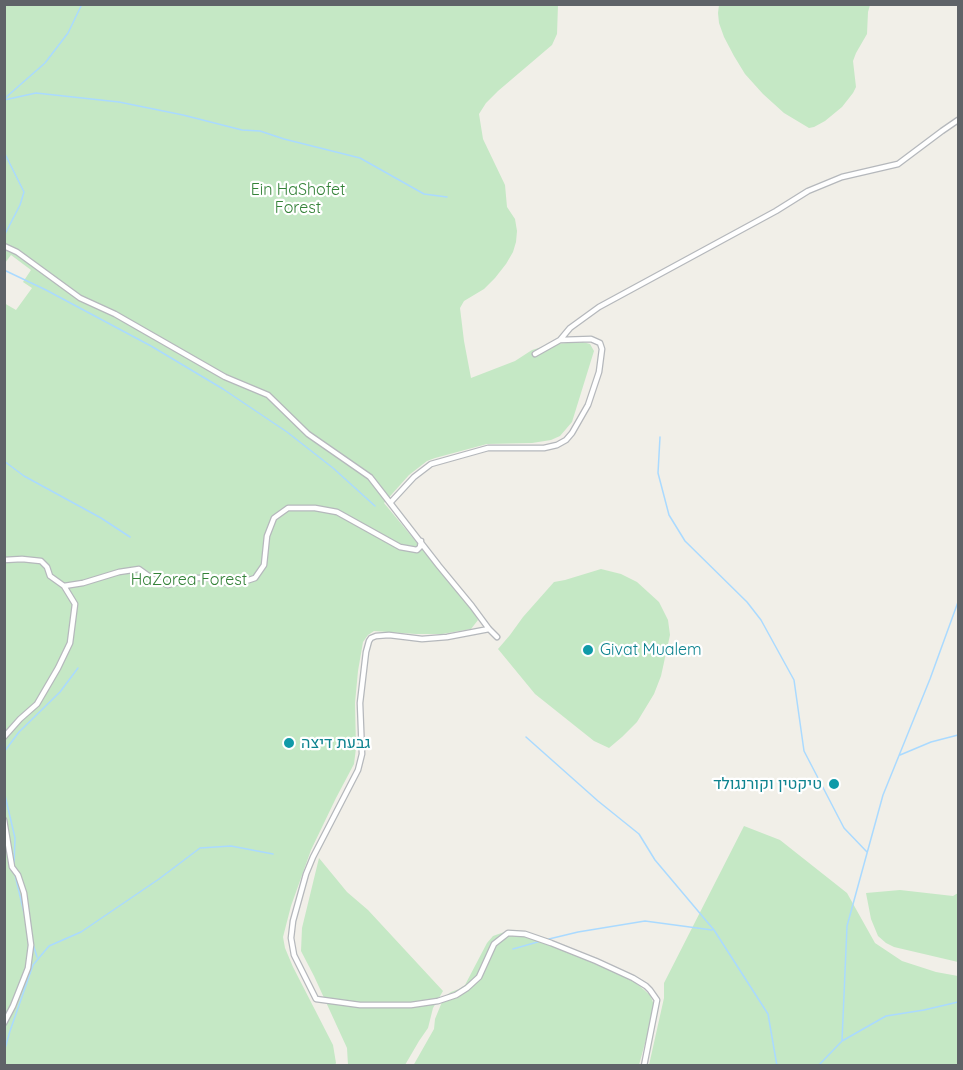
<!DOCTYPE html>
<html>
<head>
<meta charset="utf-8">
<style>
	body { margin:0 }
	#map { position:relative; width:963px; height:1070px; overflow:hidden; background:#f1efe8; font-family:Quicksand,sans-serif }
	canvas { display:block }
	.frame { position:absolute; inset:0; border:6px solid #5f6368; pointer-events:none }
</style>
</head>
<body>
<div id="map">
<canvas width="963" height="1070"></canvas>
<div class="frame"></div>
</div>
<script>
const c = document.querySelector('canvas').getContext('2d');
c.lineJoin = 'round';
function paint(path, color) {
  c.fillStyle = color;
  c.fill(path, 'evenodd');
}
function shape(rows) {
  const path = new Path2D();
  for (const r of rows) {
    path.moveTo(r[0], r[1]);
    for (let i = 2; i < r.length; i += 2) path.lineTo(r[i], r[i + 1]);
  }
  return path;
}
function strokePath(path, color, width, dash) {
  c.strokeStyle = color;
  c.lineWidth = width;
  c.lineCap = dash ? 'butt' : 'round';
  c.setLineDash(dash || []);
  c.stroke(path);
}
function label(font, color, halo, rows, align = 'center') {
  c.font = font + ' Quicksand,Heebo,sans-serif';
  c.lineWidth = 4.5;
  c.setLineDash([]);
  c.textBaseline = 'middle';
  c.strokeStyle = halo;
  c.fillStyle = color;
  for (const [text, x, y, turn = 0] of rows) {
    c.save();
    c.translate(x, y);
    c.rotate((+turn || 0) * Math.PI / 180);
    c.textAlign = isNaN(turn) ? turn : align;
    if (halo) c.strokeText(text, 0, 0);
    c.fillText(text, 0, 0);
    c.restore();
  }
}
paint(shape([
	[5,5,558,5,557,34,552,45,498,91,486,103,479,114,483,139,505,185,507,207,515,219,517,231,516,242,513,252,506,264,495,278,484,289,464,301,460,308,464,341,471,378,515,361,532,350,552,344,583,342,590,344,594,351,572,422,560,436,551,440,532,443,487,444,435,458,427,461,409,475,384,503,471,608,478,620,471,629,442,634,416,634,374,631,368,635,363,642,358,671,355,703,356,748,354,764,336,798,311,850,291,906,283,937,285,948,293,967,333,1045,336,1063,335,1065,5,1065,4,303,16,310,32,288,23,282,31,270,11,255,5,263],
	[719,5,870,5,868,12,867,34,856,53,853,61,856,87,853,93,842,107,825,121,814,127,809,128,784,113,763,94,745,74,734,56,724,37,719,23,718,13],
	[601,569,621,574,637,582,659,602,668,620,670,635,661,676,654,694,637,722,622,737,609,748,594,741,535,694,498,649,510,635,523,617,554,582,565,580],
	[744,826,780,840,847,893,875,943,902,961,936,972,958,976,958,1065,649,1065,664,998,664,983],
	[319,858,347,892,368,910,443,991,433,1008,428,1028,419,1041,405,1065,348,1065,347,1048,314,976,301,951,302,928],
	[900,890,953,896,958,893,958,962,894,947,886,943,878,936,871,919,866,893],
	[510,930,520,932,599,965,636,983,650,995,655,1007,639,1065,413,1066,434,1029,435,1019,444,997,451,992,459,989,465,985,487,943,493,936]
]), '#c5e8c5');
strokePath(shape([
	[4,99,45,63,68,33,82,4],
	[4,100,36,93,119,102,183,115,242,130,260,131,284,139,360,158,424,194,447,197],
	[4,152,24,192,20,205,4,236],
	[4,270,46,290,151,346,223,389,287,432,333,468,375,506],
	[660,437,658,473,669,515,685,541,747,602,761,620,794,680,804,751,844,828,867,852],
	[4,461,24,476,101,518,130,537],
	[526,737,598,801,639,834,655,860,714,930,768,1014,777,1066],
	[4,752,19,732,60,692,78,668],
	[900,755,931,742,958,735],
	[4,791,15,838,14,864],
	[15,875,25,917],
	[549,939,578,932,645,921,712,930],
	[33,944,37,957],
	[513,949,541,941],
	[842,1041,847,926,883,795,930,679,958,602],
	[4,1052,10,1031,33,965,49,946,81,932,159,879,200,848,231,846,273,854],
	[818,1066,842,1041,886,1016,924,1010,958,1002]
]), '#aadaff', 1.5);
const minor = shape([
	[4,246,17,252,80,298,115,314,225,377,268,395,308,434,370,477,439,566,472,606,489,629,497,637],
	[535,354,560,340,570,328,599,307,776,211,808,191,842,177,898,164,942,131,958,120],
	[390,503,414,477,431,464,488,448,544,448,557,445,566,440,572,433,588,405,599,372,602,349,600,343,591,339,560,340],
	[4,560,22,559,41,561,47,567,50,576,64,586,75,604,70,643,58,668,37,704,20,719,4,737],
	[64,586,83,583,119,572,139,569,153,579,168,585,193,578,208,578,223,582,238,583,246,581,255,578,264,565,267,536,274,518,288,508,315,508,337,512,400,547,417,550,420,547,421,541],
	[489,629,447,637,422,639,389,635,376,636,371,638,369,641,366,652,360,703,362,754,358,770,313,857,306,874,293,921,291,938,294,955,316,999,360,1005,411,1005,438,1001,456,995,467,988,479,977,494,944,508,933,525,934,551,943,596,961,633,978,646,986,650,990,657,1000,644,1066],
	[4,820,12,867,18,875,24,893,31,945,28,968,13,1006,4,1023]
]);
strokePath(minor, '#b5b8bc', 7);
strokePath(minor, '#fff', 4.5);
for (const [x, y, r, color] of [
	[588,650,6,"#0f9aa8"],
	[289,743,6,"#0f9aa8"],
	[834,784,6,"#0f9aa8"]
]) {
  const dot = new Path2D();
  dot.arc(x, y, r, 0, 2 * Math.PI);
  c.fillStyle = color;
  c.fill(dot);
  strokePath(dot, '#fff', 2);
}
label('16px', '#348238', '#fff', [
	["Ein HaShofet",298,190],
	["Forest",298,208],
	["HaZorea Forest",189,580]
]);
label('16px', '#0d838f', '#fff', [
	["Givat Mualem",600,650],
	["גבעת דיצה",301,743],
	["טיקטין וקורנגולד",822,784,"right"]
], 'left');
</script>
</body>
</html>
